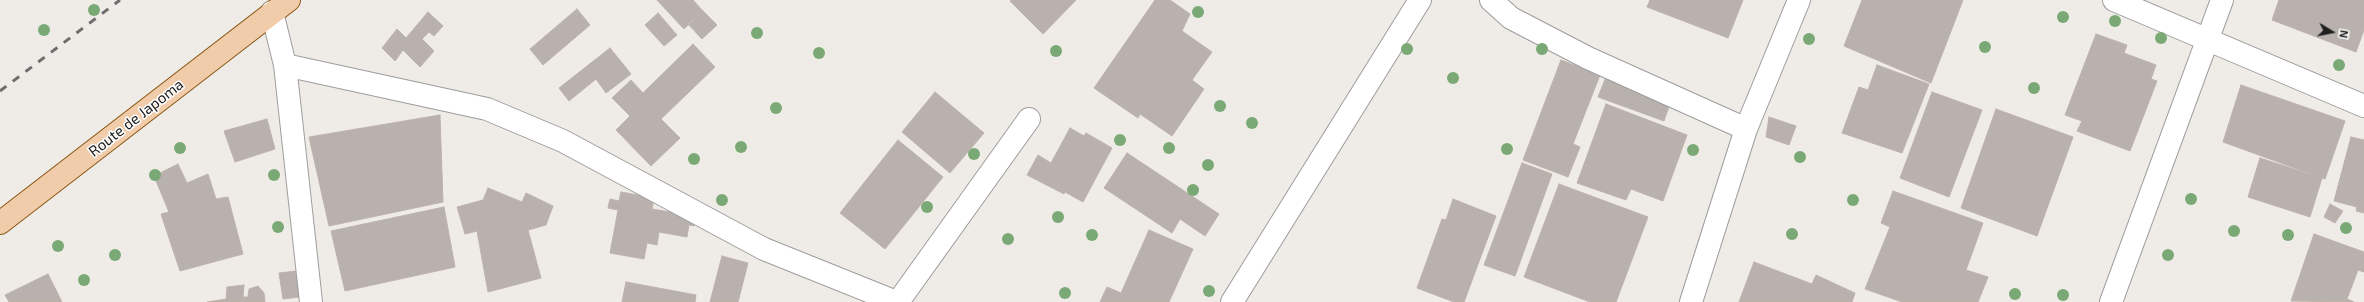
<!DOCTYPE html>
<html>
<head>
<meta charset="utf-8">
<style>
	body { margin:0 }
	#map { position:relative; width:2364px; height:302px; overflow:hidden; background:#efece7; font-family:"Exo 2",sans-serif }
	canvas { display:block }
	.north { position:absolute; left:2312px; top:12px; width:40px; height:40px; -webkit-text-stroke:3px #fff; paint-order:stroke; rotate:100deg; font-size:11px; font-weight:700; line-height:16px; text-align:center; color:#202020 }
	.north::after { content:''; display:block; margin:auto; width:14px; height:18px; background:#202020; clip-path:polygon(50% 0,100% 100%,50% 72%,0 100%) }
</style>
</head>
<body>
<div id="map">
<canvas width="2364" height="302"></canvas>
<div class="north">N</div>
</div>
<script>
const c = document.querySelector('canvas').getContext('2d');
c.lineJoin = 'round';
function paint(path, color) {
  c.fillStyle = color;
  c.fill(path, 'evenodd');
}
function shape(rows) {
  const path = new Path2D();
  for (const r of rows) {
    path.moveTo(r[0], r[1]);
    for (let i = 2; i < r.length; i += 2) path.lineTo(r[i], r[i + 1]);
  }
  return path;
}
function strokePath(path, color, width, dash) {
  c.strokeStyle = color;
  c.lineWidth = width;
  c.lineCap = dash ? 'butt' : 'round';
  c.setLineDash(dash || []);
  c.stroke(path);
}
function label(font, color, halo, rows, align = 'center') {
  c.font = font + ' "Exo 2",sans-serif';
  c.lineWidth = 3;
  c.setLineDash([]);
  c.textBaseline = 'middle';
  c.strokeStyle = halo;
  c.fillStyle = color;
  for (const [text, x, y, turn = 0] of rows) {
    c.save();
    c.translate(x, y);
    c.rotate((+turn || 0) * Math.PI / 180);
    c.textAlign = isNaN(turn) ? turn : align;
    if (halo) c.strokeText(text, 0, 0);
    c.fillText(text, 0, 0);
    c.restore();
  }
}
const building = shape([
	[657,0,693,0,703,11,684,29,657,0],
	[1011,0,1076,0,1043,34,1010,1,1011,0],
	[1155,0,1170,0,1190,14,1182,31,1212,52,1192,80,1204,89,1172,136,1140,114,1138,118,1094,88,1155,0],
	[1650,0,1743,0,1728,38,1647,7,1650,0],
	[1862,0,1963,0,1931,83,1844,46,1862,0],
	[2279,0,2364,0,2364,30,2356,52,2272,20,2279,0],
	[577,9,590,25,543,65,530,49,577,9],
	[703,11,717,25,702,39,688,24,703,11],
	[428,12,443,26,434,36,429,32,422,39,434,51,420,67,403,50,395,61,382,48,397,29,406,38,428,12],
	[658,13,677,35,664,46,645,25,658,13],
	[2096,34,2127,45,2124,53,2156,65,2151,79,2157,81,2130,151,2077,131,2082,121,2065,115,2096,34],
	[693,44,715,67,661,119,680,138,651,166,616,130,630,116,612,98,631,80,643,93,693,44],
	[610,48,631,74,606,93,596,79,569,101,559,88,610,48],
	[1561,60,1600,75,1573,144,1580,147,1568,177,1523,160,1561,60],
	[1877,65,1929,84,1902,153,1842,133,1859,87,1868,90,1877,65],
	[1606,77,1671,101,1664,121,1598,97,1606,77],
	[2241,85,2345,121,2325,179,2223,142,2241,85],
	[935,92,984,133,950,173,902,132,935,92],
	[1932,92,1982,110,1949,197,1900,178,1932,92],
	[1606,104,1687,135,1663,201,1631,189,1626,200,1577,183,1606,104],
	[1996,109,2073,137,2037,236,1961,208,1996,109],
	[440,115,443,202,329,226,309,137,440,115],
	[1769,117,1796,126,1789,145,1766,137,1769,117],
	[267,119,275,149,235,162,224,131,267,119],
	[1070,128,1084,136,1086,133,1112,148,1083,202,1065,192,1064,194,1027,175,1038,155,1051,163,1070,128],
	[2351,137,2364,140,2364,213,2356,211,2357,207,2334,201,2351,137],
	[898,140,943,177,885,249,840,213,898,140],
	[1127,153,1219,214,1205,236,1180,219,1172,233,1104,188,1127,153],
	[2260,158,2322,178,2310,217,2248,197,2260,158],
	[1522,163,1552,174,1515,276,1484,265,1522,163],
	[178,164,187,183,208,174,216,199,228,197,243,254,180,271,161,214,169,212,154,176,178,164],
	[1559,184,1648,217,1616,302,1590,302,1524,277,1559,184],
	[488,188,522,202,526,193,553,206,546,225,528,230,541,278,488,292,477,231,465,234,457,207,483,200,488,188],
	[1893,191,1983,223,1966,270,1988,277,1978,302,1902,302,1865,289,1890,227,1881,223,1893,191],
	[621,192,654,198,652,209,696,216,694,226,689,225,687,237,659,232,657,245,647,243,644,259,610,253,618,210,608,208,610,199,619,201,621,192],
	[1453,199,1496,216,1464,302,1454,302,1417,288,1442,219,1446,220,1453,199],
	[2330,204,2343,211,2335,223,2324,217,2330,204],
	[444,207,455,267,345,291,331,231,444,207],
	[1149,230,1193,249,1169,302,1100,302,1107,287,1121,293,1149,230],
	[2314,234,2364,252,2364,272,2358,270,2347,299,2354,302,2291,301,2314,234],
	[722,256,748,263,738,302,710,302,722,256],
	[1754,262,1812,284,1816,275,1855,293,1852,302,1739,302,1754,262],
	[296,271,300,297,283,299,279,273,296,271],
	[48,274,62,302,9,302,5,295,48,274],
	[626,282,696,295,695,302,622,302,626,282],
	[244,285,243,297,248,297,249,289,258,286,264,293,265,302,207,302,226,299,227,287,244,285]
]);
paint(building, '#b8b1ad');
strokePath(building, '#bfb2ab', 1);
const minor = shape([
	[1491,0,1511,18,1588,58,1746,129],
	[2114,0,2364,106],
	[272,12,285,65,311,302],
	[285,65,487,109,563,141,764,249,896,302],
	[898,302,1029,119],
	[1232,302,1420,0],
	[1691,302,1746,129,1799,0],
	[2111,302,2222,0]
]);
const primary = shape([
	[0,223,289,0]
]);
strokePath(minor, '#9d9d9d', 24);
strokePath(primary, '#895712', 24);
strokePath(minor, '#fff', 22);
strokePath(primary, '#f1ccab', 22);
strokePath(shape([
	[0,91,120,0]
]), '#6e6e6e', 3, [8, 8]);
c.fillStyle = '#7aa976';
for (const [x, y] of [
	[94,10],
	[1198,12],
	[2063,17],
	[2115,21],
	[44,30],
	[757,33],
	[2161,38],
	[1809,39],
	[1985,47],
	[1407,49],
	[1542,49],
	[1056,51],
	[819,53],
	[2339,65],
	[1453,78],
	[2034,88],
	[1220,106],
	[776,108],
	[1252,123],
	[1120,140],
	[741,147],
	[180,148],
	[1169,148],
	[1507,149],
	[1693,150],
	[974,154],
	[1800,157],
	[694,159],
	[1208,165],
	[155,175],
	[274,175],
	[1193,190],
	[2191,199],
	[722,200],
	[1853,200],
	[927,207],
	[1058,217],
	[278,227],
	[2346,228],
	[2234,231],
	[1792,234],
	[1092,235],
	[2288,235],
	[1008,239],
	[58,246],
	[115,255],
	[2168,255],
	[84,280],
	[1209,291],
	[1065,293],
	[2015,294],
	[2063,295]
]) {
  c.beginPath();
  c.arc(x, y, 6, 0, 2 * Math.PI);
  c.fill();
}
label('15px', '#202020', '#fff', [
	["Route de Japoma",136,118,-38]
]);
</script>
</body>
</html>
